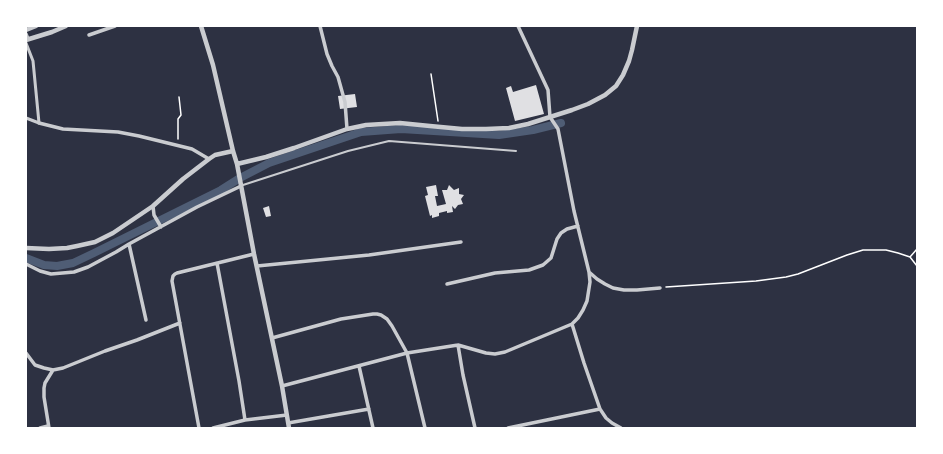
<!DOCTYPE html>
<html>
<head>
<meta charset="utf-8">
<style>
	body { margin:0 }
	#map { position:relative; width:943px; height:454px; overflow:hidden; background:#2d3142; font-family:"DM Sans",sans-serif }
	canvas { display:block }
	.frame { position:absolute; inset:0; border:27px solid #fff; pointer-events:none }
</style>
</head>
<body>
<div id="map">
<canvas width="943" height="454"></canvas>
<div class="frame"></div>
</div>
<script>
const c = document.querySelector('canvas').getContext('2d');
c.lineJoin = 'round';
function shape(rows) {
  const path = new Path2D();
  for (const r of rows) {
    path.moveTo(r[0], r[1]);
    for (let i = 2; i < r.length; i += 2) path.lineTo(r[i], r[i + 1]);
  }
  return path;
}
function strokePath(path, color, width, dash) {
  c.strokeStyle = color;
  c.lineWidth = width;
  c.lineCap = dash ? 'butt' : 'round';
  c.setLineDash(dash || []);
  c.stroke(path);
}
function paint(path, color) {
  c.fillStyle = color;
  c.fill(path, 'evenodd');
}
strokePath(shape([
	[26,258,44,265,57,266,73,263,94,253,221,190,240,178,269,163,361,132,401,129,499,135,533,130,561,123]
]), '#4f5d75', 8);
paint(shape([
	[536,85,544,114,515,121,506,88,511,86,513,92],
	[355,94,357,107,340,109,338,96],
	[436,185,438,196,435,196,437,206,446,204,442,190,447,190,449,185,454,190,459,188,459,194,464,195,461,199,463,204,458,205,455,209,452,206,453,212,447,213,447,211,439,213,439,216,432,218,432,215,430,216,425,196,428,195,426,187],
	[269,206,271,216,266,217,263,208]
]), '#e0e0e3');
strokePath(shape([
	[431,74,438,121],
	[178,139,178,119,181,115,179,97],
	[910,257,917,249],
	[666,287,756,281,786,277,798,274,847,255,863,250,886,250,898,253,910,257,917,266]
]), '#fff', 1.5);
strokePath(shape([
	[243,185,348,151,389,141,516,151]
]), '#caccd0', 2);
strokePath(shape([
	[26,43,33,61,39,123,26,118]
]), '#caccd0', 3);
strokePath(shape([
	[320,26,327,54,332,66,338,77,343,95,345,102,347,129],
	[518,26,548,90,550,117,558,129,574,211,589,272,597,279,605,284,613,288,624,290,637,290,660,288],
	[26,34,28,39],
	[89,35,115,26],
	[39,123,63,129,118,132,139,136,192,149,209,159],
	[153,206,154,215,161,227],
	[129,244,146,320],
	[217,263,239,381,245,420],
	[26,264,40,271,51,274,74,272,88,267,116,252,129,244,197,207,241,186],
	[257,266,369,255,461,242],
	[447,284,495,273,529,270,543,265,551,258,557,239,561,233,567,229,578,226],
	[572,324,584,363,600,409,606,418,612,423,621,428],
	[272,338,341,319,373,314,377,314,381,315,387,319,392,326,407,353,425,428],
	[458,345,463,375,475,428],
	[26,353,35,365,44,368,53,370,63,368,105,351,137,340,180,323],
	[359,366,373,428],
	[282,386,407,353,458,345,486,353,495,354,505,352,572,324,578,318,583,310,587,301,590,282,589,272],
	[288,423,369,409],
	[40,428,48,426],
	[49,428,44,397,44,388,45,383,53,370],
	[199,428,172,281,173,276,175,274,177,273,254,254],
	[213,428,245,420,287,415],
	[508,428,600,409]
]), '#caccd0', 3.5);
strokePath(shape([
	[201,26,213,65,233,151,237,164,254,254,282,386,289,428],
	[26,30,36,26],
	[26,40,52,32,66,26],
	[237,164,266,157,294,148,347,129,366,125,400,123,430,126,462,129,486,129,509,128,528,124,572,110,588,104,605,95,616,86,623,75,629,61,632,50,637,26],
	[26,248,49,249,67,248,77,246,95,242,113,233,153,206,183,179,209,159,215,155,233,151]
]), '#caccd0', 4.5);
</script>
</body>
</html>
